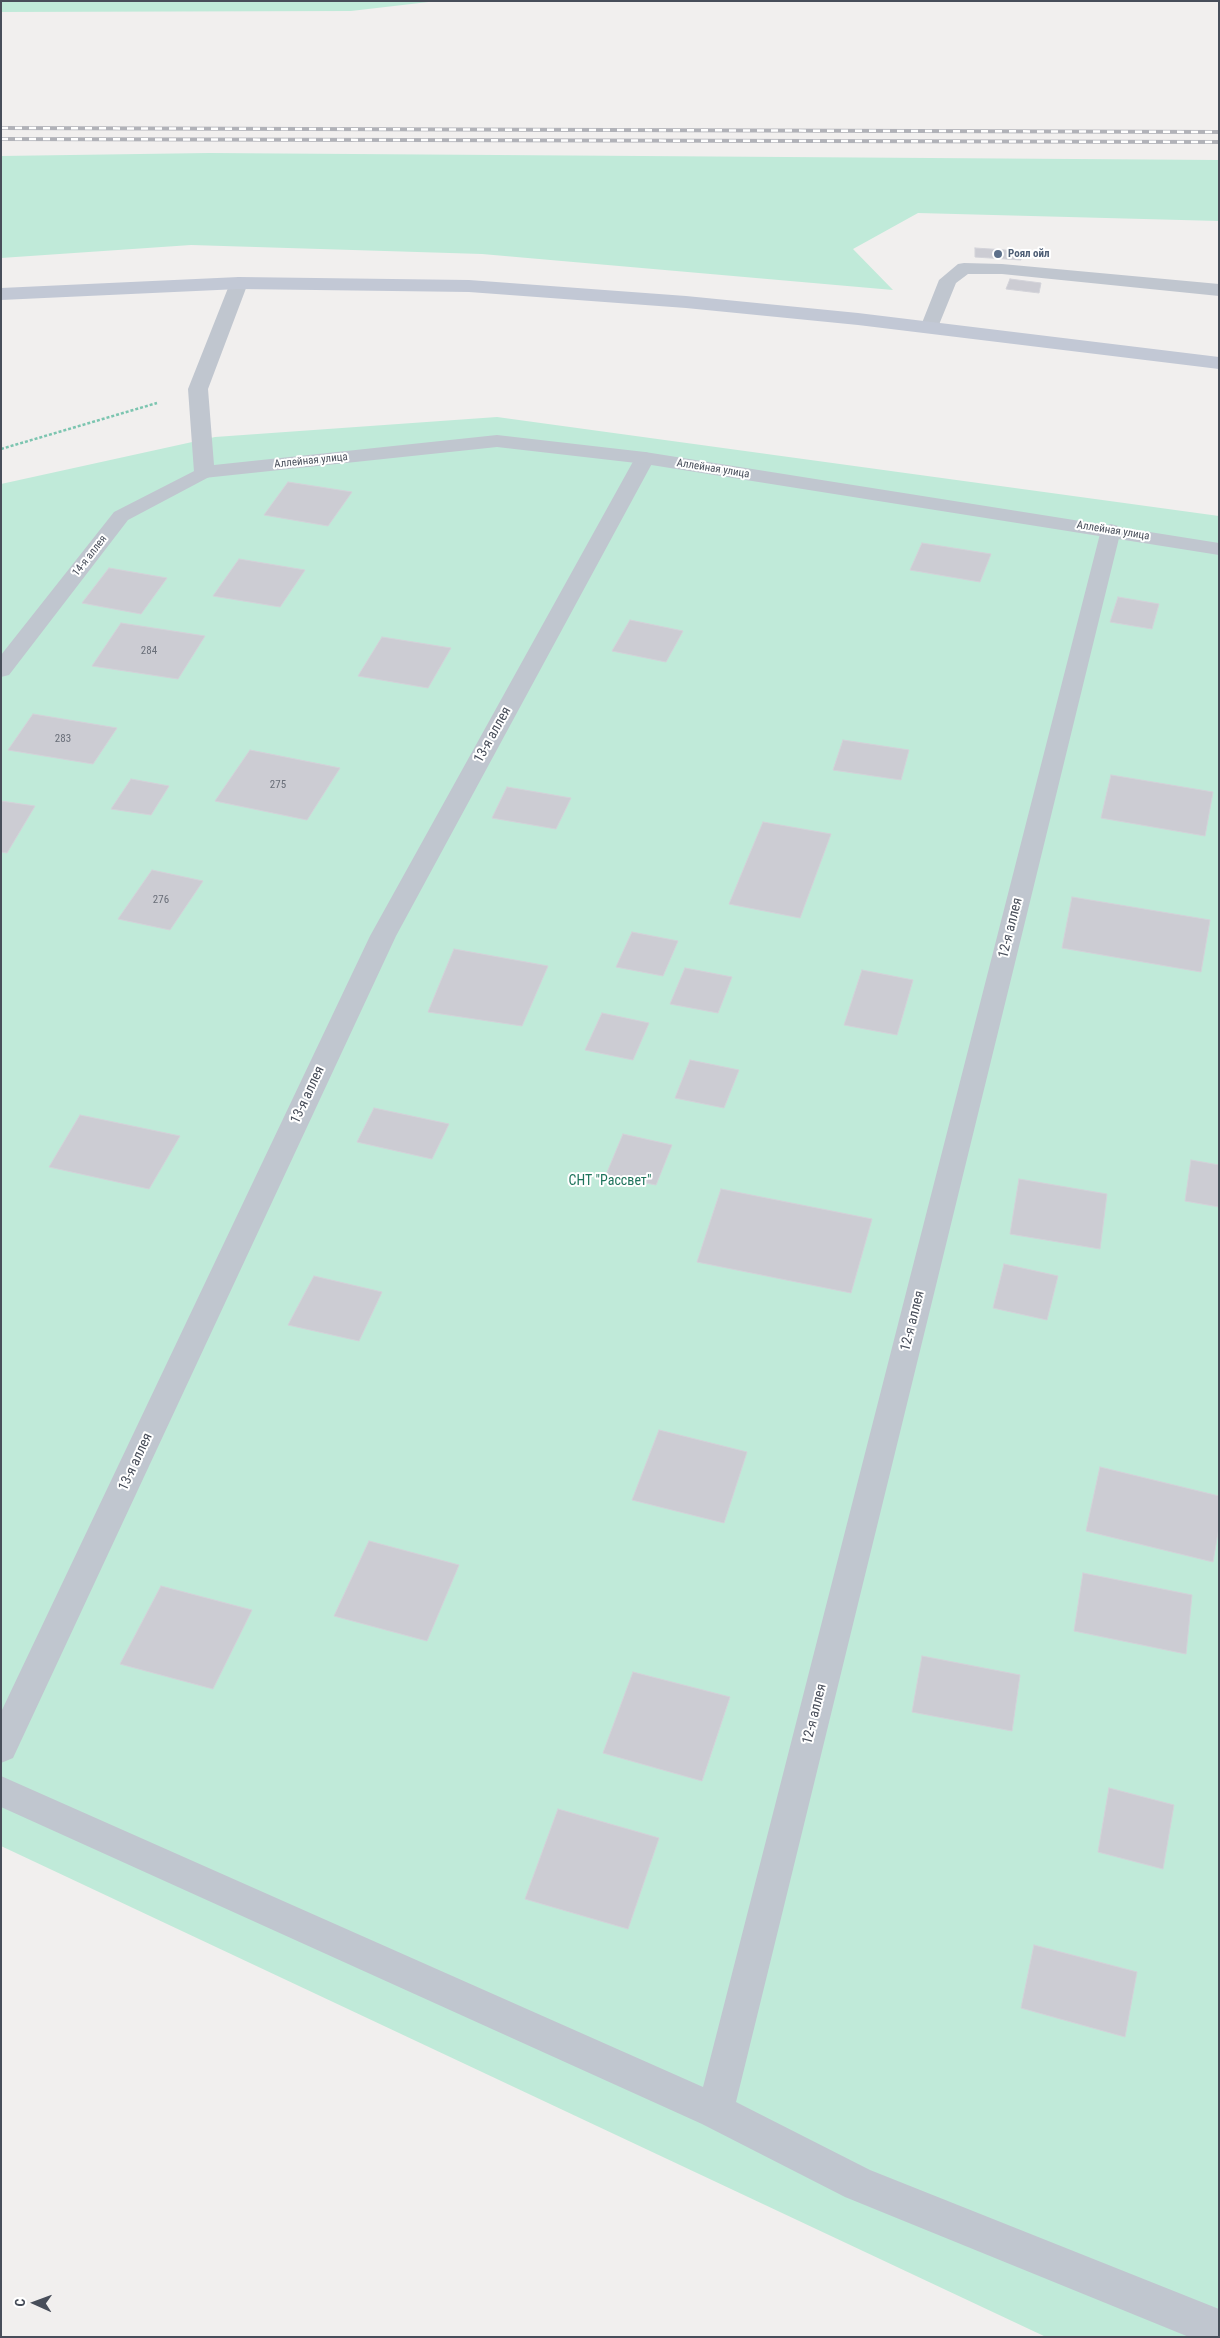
<!DOCTYPE html>
<html>
<head>
<meta charset="utf-8">
<style>
	body { margin:0 }
	#map { position:relative; width:1220px; height:2338px; overflow:hidden; background:#f1efee; font-family:"Roboto Condensed",sans-serif }
	canvas { display:block }
	.frame { position:absolute; inset:0; border:2px solid #484e5a; pointer-events:none }
	.north { position:absolute; left:10px; top:2278px; width:50px; height:50px; -webkit-text-stroke:4px #fff; paint-order:stroke; rotate:272deg; font-size:14px; font-weight:700; line-height:20px; text-align:center; color:#484e5a }
	.north::after { content:''; display:block; margin:auto; width:18px; height:22px; background:#484e5a; clip-path:polygon(50% 0,100% 100%,50% 72%,0 100%) }
</style>
</head>
<body>
<div id="map">
<canvas width="1220" height="2338"></canvas>
<div class="frame"></div>
<div class="north">С</div>
</div>
<script>
const c = document.querySelector('canvas').getContext('2d');
c.lineJoin = 'round';
function paint(path, color) {
  c.fillStyle = color;
  c.fill(path, 'evenodd');
}
function shape(rows) {
  const path = new Path2D();
  for (const r of rows) {
    path.moveTo(r[0], r[1]);
    for (let i = 2; i < r.length; i += 2) path.lineTo(r[i], r[i + 1]);
  }
  return path;
}
function strokePath(path, color, width, dash) {
  c.strokeStyle = color;
  c.lineWidth = width;
  c.lineCap = dash ? 'butt' : 'round';
  c.setLineDash(dash || []);
  c.stroke(path);
}
function label(font, color, halo, rows, align = 'center') {
  c.font = font + ' "Roboto Condensed",sans-serif';
  c.lineWidth = 4;
  c.setLineDash([]);
  c.textBaseline = 'middle';
  c.strokeStyle = halo;
  c.fillStyle = color;
  for (const [text, x, y, turn = 0] of rows) {
    c.save();
    c.translate(x, y);
    c.rotate((+turn || 0) * Math.PI / 180);
    c.textAlign = isNaN(turn) ? turn : align;
    if (halo) c.strokeText(text, 0, 0);
    c.fillText(text, 0, 0);
    c.restore();
  }
}
paint(shape([
	[1,1,437,1,351,11,1,12],
	[209,153,1219,160,1219,221,918,213,853,249,893,290,482,254,191,245,1,258,1,156],
	[497,417,1219,516,1219,2337,1046,2337,1,1846,1,484,215,437]
]), '#c0ead9');
const building = shape([
	[975,248,1021,251,1021,260,975,257,975,248],
	[1010,279,1041,283,1039,293,1006,289,1010,279],
	[288,482,352,492,328,526,264,515,288,482],
	[922,543,991,554,980,582,910,570,922,543],
	[239,559,305,570,280,607,213,596,239,559],
	[109,568,167,578,141,614,82,603,109,568],
	[1118,597,1159,604,1152,629,1110,622,1118,597],
	[630,620,683,631,666,662,612,651,630,620],
	[121,623,205,636,178,679,92,666,121,623],
	[382,637,451,648,428,688,358,676,382,637],
	[33,714,117,728,93,764,8,750,33,714],
	[843,740,909,750,901,780,833,770,843,740],
	[250,750,340,768,307,820,215,801,250,750],
	[1111,775,1213,792,1205,836,1101,818,1111,775],
	[131,779,169,786,151,815,111,809,131,779],
	[507,787,571,798,556,829,492,818,507,787],
	[1,801,35,806,7,853,1,852,1,801],
	[763,822,831,834,800,918,729,904,763,822],
	[152,870,203,881,170,930,118,919,152,870],
	[1072,897,1210,920,1201,972,1062,948,1072,897],
	[632,932,678,941,663,976,616,967,632,932],
	[454,949,548,966,522,1026,428,1012,454,949],
	[685,968,732,977,718,1013,670,1004,685,968],
	[862,970,913,980,897,1035,844,1025,862,970],
	[602,1013,649,1023,633,1060,585,1050,602,1013],
	[690,1060,739,1070,724,1108,675,1098,690,1060],
	[374,1108,449,1124,432,1159,357,1142,374,1108],
	[80,1115,180,1136,149,1189,49,1167,80,1115],
	[623,1134,672,1145,656,1185,606,1175,623,1134],
	[1191,1160,1219,1165,1219,1207,1185,1201,1191,1160],
	[1019,1179,1107,1194,1100,1249,1010,1234,1019,1179],
	[721,1189,872,1219,851,1293,697,1262,721,1189],
	[1004,1264,1058,1276,1047,1320,993,1308,1004,1264],
	[314,1276,382,1292,359,1341,288,1325,314,1276],
	[659,1430,747,1452,724,1523,632,1500,659,1430],
	[1100,1467,1219,1496,1219,1527,1213,1562,1086,1531,1100,1467],
	[369,1541,459,1565,427,1641,334,1616,369,1541],
	[1083,1573,1192,1595,1186,1654,1074,1631,1083,1573],
	[161,1586,252,1610,213,1689,120,1664,161,1586],
	[922,1656,1020,1675,1012,1731,912,1712,922,1656],
	[633,1672,730,1697,702,1781,603,1753,633,1672],
	[1109,1788,1174,1805,1163,1869,1098,1852,1109,1788],
	[558,1809,659,1838,628,1929,525,1899,558,1809],
	[1034,1945,1137,1972,1125,2037,1021,2008,1034,1945]
]);
paint(building, '#ccccd3');
strokePath(building, '#d3d3d9', 1);
strokePath(shape([
	[1,449,157,403]
]), '#7cc5b0', 2.5, [3, 2]);
paint(shape([
	[964,263,1002,264,1219,284,1219,296,1002,274,968,274,956,283,936,332,922,332,920,328,939,280,958,264,964,263],
	[645,452,652,454,655,458,396,936,13,1758,1,1763,1,1712,370,936,635,458,638,454,645,452],
	[204,466,211,468,214,472,211,476,128,520,9,675,1,677,1,655,114,512,204,466],
	[1111,524,1118,526,1121,530,736,2102,870,2170,1219,2309,1219,2337,1189,2337,845,2197,702,2124,1,1807,1,1776,703,2087,1101,530,1104,526,1111,524]
]), '#c0c6cf');
paint(shape([
	[239,277,245,279,248,283,208,389,214,465,497,435,645,452,1219,543,1219,555,645,464,497,447,204,478,197,476,194,472,188,389,230,283,233,279,239,277]
]), '#c0c6cf');
paint(shape([
	[239,277,469,280,686,296,858,313,1219,357,1219,369,858,325,686,308,469,292,239,289,1,300,1,288,239,277]
]), '#c2c8d5');
const rail = shape([
	[1,128,1219,132],
	[1,139,1219,142]
]);
strokePath(rail, '#b1b2b8', 4);
strokePath(rail, '#fff', 2.5, [7]);
for (const [x, y, r, color] of [
	[998,254,5,"#5c6f8a"]
]) {
  const dot = new Path2D();
  dot.arc(x, y, r, 0, 2 * Math.PI);
  c.fillStyle = color;
  c.fill(dot);
  strokePath(dot, '#fff', 2);
}
label('bold 11px', '#4e5e75', '#fff', [
	["Роял ойл",1008,254]
], 'left');
label('11px', '#484e5a', '#fff', [
	["Аллейная улица",311,461,-6],
	["Аллейная улица",713,469,9],
	["Аллейная улица",1113,531,9],
	["14-я аллея",90,556,-52]
]);
label('11px', '#696e78', null, [
	["284",149,651],
	["283",63,739],
	["275",278,785],
	["276",161,900]
]);
label('14px', '#484e5a', '#fff', [
	["13-я аллея",493,735,-61],
	["12-я аллея",1011,928,-76],
	["13-я аллея",308,1095,-65],
	["12-я аллея",913,1321,-76],
	["13-я аллея",136,1462,-65],
	["12-я аллея",815,1714,-76]
]);
label('14px', '#1f745c', '#fff', [
	["СНТ \"Рассвет\"",610,1181]
]);
</script>
</body>
</html>
